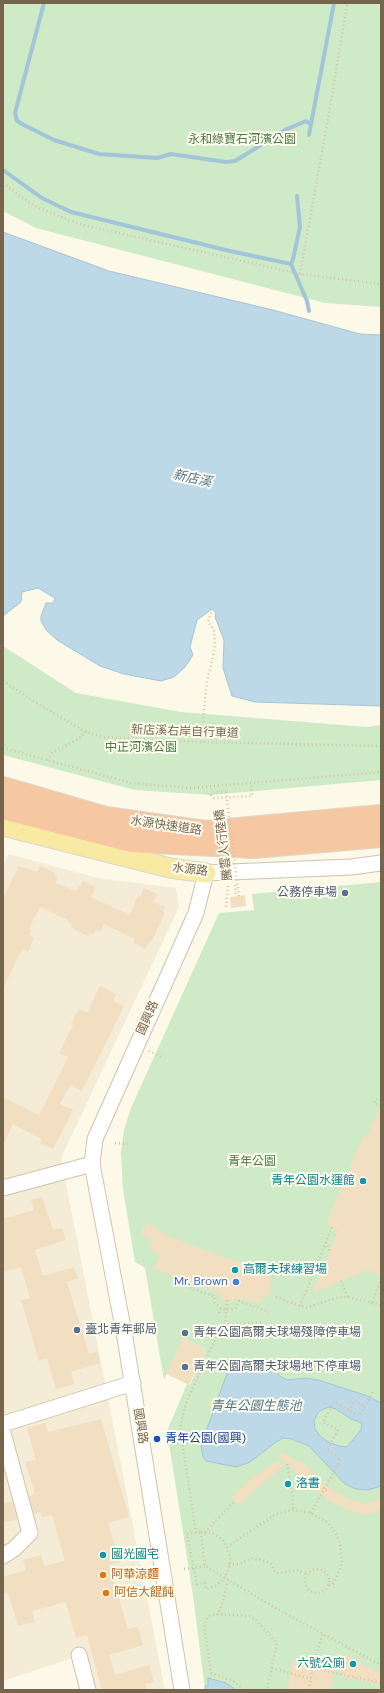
<!DOCTYPE html>
<html>
<head>
<meta charset="utf-8">
<style>
	body { margin:0 }
	#map { position:relative; width:384px; height:1693px; overflow:hidden; background:#fcf9e9; font-family:"DM Sans",sans-serif }
	canvas { display:block }
	.frame { position:absolute; inset:0; border:4px solid #77644c; pointer-events:none }
</style>
</head>
<body>
<div id="map">
<canvas width="384" height="1693"></canvas>
<div class="frame"></div>
</div>
<script>
const c = document.querySelector('canvas').getContext('2d');
c.lineJoin = 'round';
function paint(path, color) {
  c.fillStyle = color;
  c.fill(path, 'evenodd');
}
function shape(rows) {
  const path = new Path2D();
  for (const r of rows) {
    if (r.length === 3) {
      path.moveTo(r[0] + r[2], r[1]);
      path.arc(r[0], r[1], r[2], 0, 2 * Math.PI);
      continue;
    }
    path.moveTo(r[0], r[1]);
    for (let i = 2; i < r.length; i += 2) path.lineTo(r[i], r[i + 1]);
  }
  return path;
}
function strokePath(path, color, width, dash) {
  c.strokeStyle = color;
  c.lineWidth = width;
  c.lineCap = dash ? 'butt' : 'round';
  c.setLineDash(dash || []);
  c.stroke(path);
}
function label(font, color, halo, rows, align = 'center') {
  c.font = font + ' "DM Sans","Noto Sans TC",sans-serif';
  c.lineWidth = 4;
  c.setLineDash([]);
  c.textBaseline = 'middle';
  c.strokeStyle = halo;
  c.fillStyle = color;
  for (const [text, x, y, turn = 0] of rows) {
    c.save();
    c.translate(x, y);
    c.rotate((+turn || 0) * Math.PI / 180);
    c.textAlign = isNaN(turn) ? turn : align;
    if (halo) c.strokeText(text, 0, 0);
    c.fillText(text, 0, 0);
    c.restore();
  }
}
paint(shape([
	[8,854,98,878,176,888,179,907,61,1158,165,1690,91,1690,82,1655,3,1681,3,866]
]), '#f4ecd7');
paint(shape([
	[3,3,381,3,381,307,325,303,36,228,3,211],
	[3,646,76,693,181,712,367,727,381,725,381,780,211,795,135,790,3,755],
	[381,882,381,1690,205,1690,193,1595,167,1431,187,1384,190,1385,206,1349,183,1338,164,1380,145,1268,135,1262,123,1189,121,1152,124,1130,131,1108,219,913,254,910,252,894]
]), '#ceeac7');
const water = shape([
	[3,232,109,271,273,310,360,334,381,335,381,706,255,702,232,696,223,668,224,640,215,617,216,613,212,609,197,620,190,647,193,655,185,667,174,677,161,681,124,674,100,666,57,640,46,630,41,621,41,616,46,603,53,603,55,598,38,588,22,592,21,602,3,616,3,232],
	[238,1361,250,1361,269,1365,280,1376,287,1380,306,1378,318,1380,365,1395,381,1403,381,1486,368,1490,356,1489,345,1484,309,1446,292,1439,283,1438,276,1442,250,1462,236,1467,206,1461,203,1457,201,1445,229,1368,234,1362,238,1361],
	[329,1407,336,1409,351,1419,362,1423,361,1430,347,1447,339,1446,328,1442,320,1436,315,1429,314,1420,318,1413,321,1410,329,1407],
	[208,1678,226,1683,236,1690,205,1690,205,1686,208,1686,208,1678]
]);
paint(water, '#bdd8e6');
strokePath(water, '#a3c5d8', 1);
strokePath(shape([
	[44,3,15,113,17,121,22,124,54,140,99,154,157,158,171,154,226,162,235,161,287,129,306,121,310,124],
	[309,135,334,3],
	[3,170,42,198,71,212,230,251,291,264],
	[291,264,293,259,300,227,297,196],
	[291,264,307,301,309,311]
]), '#a3c5d8', 4);
paint(shape([
	[19,866,37,872,40,866,55,873,54,875,57,877,56,883,76,891,79,885,80,886,83,881,96,887,91,897,130,915,138,896,140,897,144,888,157,894,153,902,165,907,162,912,165,913,151,942,150,941,145,949,133,943,135,939,104,924,100,932,96,930,94,934,90,933,87,936,73,929,71,927,73,924,67,921,68,920,40,907,29,929,31,930,29,935,34,938,28,952,22,949,3,989,3,898],
	[245,895,246,906,231,908,230,897],
	[100,986,116,994,113,1001,124,1006,82,1091,70,1085,60,1104,73,1110,53,1149,40,1143,42,1139,13,1124,3,1145,3,1097,39,1115,68,1057,59,1053,73,1025,71,1024,79,1009,87,1013],
	[381,1104,381,1276,368,1270,312,1293,338,1230,326,1224,363,1136,367,1137],
	[42,1197,53,1230,62,1228,66,1240,35,1250,43,1276,74,1267,78,1278,67,1282,89,1354,97,1351,100,1363,71,1372,74,1384,56,1389,47,1358,39,1361,21,1300,30,1298,21,1267,3,1272,3,1219,34,1210,31,1200],
	[148,1222,167,1236,232,1260,248,1264,254,1261,260,1261,266,1264,271,1271,270,1281,272,1281,269,1296,263,1295,262,1303,234,1298,233,1302,220,1299,222,1294,154,1269,160,1254,149,1249,152,1242,140,1233],
	[183,1338,206,1349,189,1385,166,1374],
	[101,1419,129,1517,108,1523,120,1562,109,1565,128,1629,138,1627,143,1645,109,1655,115,1675,149,1665,154,1682,146,1684,146,1690,102,1690,87,1635,76,1638,66,1602,32,1611,35,1622,18,1626,8,1593,3,1594,3,1577,26,1570,23,1560,41,1555,44,1566,65,1561,52,1515,42,1517,40,1512,34,1514,29,1496,35,1494,25,1462,36,1460,27,1428,45,1423,48,1432],
	[281,1452,305,1465,324,1485,349,1499,363,1503,381,1500,381,1510,376,1511,375,1514,366,1513,364,1516,353,1511,345,1511,345,1508,325,1499,326,1497,312,1489,313,1487,278,1456],
	[278,1460,283,1466,239,1505,231,1497,253,1477],
	[12,1501,17,1519,3,1523,3,1504],
	[345,1654,381,1674,381,1685,340,1676],
	[293,1661,335,1669,331,1690,287,1690]
]), '#f2dec1');
const minor = shape([
	[3,1188,92,1164],
	[3,1424,133,1383],
	[3,1433,30,1533,14,1549,3,1556],
	[79,1655,88,1690],
	[182,1690,125,1338,92,1164,95,1139,196,913,206,873,351,867,381,863]
]);
const major = shape([
	[3,826,170,868,206,873]
]);
const highway = shape([
	[3,788,106,818,205,832,381,816],
	[3,808,132,841,254,847,381,836]
]);
strokePath(minor, '#cfc3ae', 17);
strokePath(major, '#dcd7d0', 21);
strokePath(highway, '#dcd7d0', 24);
strokePath(shape([
	[3,183,33,205,58,216,83,225,300,274,381,284],
	[300,274,332,96,347,3],
	[3,681,30,699,86,732,104,737,201,742,381,746],
	[201,742,207,681,215,648,214,631,208,621,212,611],
	[3,748,131,783,190,788,381,772],
	[47,760,52,753,78,739,86,732],
	[226,792,214,792,211,795,214,798,252,796,251,783],
	[235,885,236,896],
	[228,886,226,907,228,907],
	[149,1051,163,1058],
	[381,1101,376,1099,374,1103,381,1106],
	[115,1143,129,1144],
	[326,1242,330,1251],
	[341,1281,348,1297],
	[182,1285,214,1296,215,1303,221,1309,230,1310,235,1309,239,1301,269,1312],
	[276,1297,306,1308,336,1298,348,1297,381,1305],
	[372,1302,381,1280],
	[300,1306,332,1227],
	[219,1313,221,1309],
	[225,1325,227,1300],
	[349,1411,354,1401,364,1406],
	[287,1464,293,1497,293,1510],
	[320,1485,329,1493],
	[311,1513,341,1459,327,1450,338,1430,323,1422,334,1402,359,1416,374,1390],
	[201,1532,205,1566,277,1609,381,1665],
	[201,1532,212,1533,222,1539,228,1549,230,1559,229,1568,224,1579,215,1586,206,1589,205,1583,197,1584,187,1534,201,1532],
	[205,1532,235,1501],
	[196,1533,180,1428,183,1413,188,1398,222,1325,263,1322],
	[227,1547,276,1514,293,1510,311,1513,327,1522,335,1532,340,1543,342,1563,339,1571,333,1584,329,1585],
	[229,1565,240,1564,252,1558,263,1560,271,1564,275,1572,279,1573,299,1570,307,1574],
	[184,1569,205,1566],
	[317,1581,12],
	[217,1615,223,1602,228,1579],
	[272,1668,311,1679],
	[313,1668,381,1683],
	[243,1690,235,1682,211,1673,204,1625,206,1620,210,1616,215,1614,249,1616,255,1619,277,1643,267,1690],
	[309,1690,313,1665,323,1633]
]), '#d7c2a3', 2.5, [1, 3]);
strokePath(minor, '#fff', 15);
strokePath(major, '#f9eaa3', 19);
strokePath(highway, '#f5c8a1', 22);
strokePath(shape([
	[226,792,239,896]
]), '#d7c2a3', 2.5, [1, 3]);
for (const [x, y, r, color] of [
	[345,893,4,"#5c6f8a"],
	[363,1181,4,"#0f9aa8"],
	[235,1270,4,"#0f9aa8"],
	[236,1282,4,"#3f7fe0"],
	[77,1330,4,"#5c6f8a"],
	[185,1333,4,"#5c6f8a"],
	[185,1367,4,"#5c6f8a"],
	[157,1439,4,"#1a4fb4"],
	[288,1484,4,"#0f9aa8"],
	[103,1555,4,"#0f9aa8"],
	[103,1575,4,"#e8710a"],
	[106,1593,4,"#e8710a"],
	[353,1664,4,"#0f9aa8"]
]) {
  const dot = new Path2D();
  dot.arc(x, y, r, 0, 2 * Math.PI);
  c.fillStyle = color;
  c.fill(dot);
  strokePath(dot, '#fffcf0', 1.5);
}
label('12px', '#4a7d44', '#fffcf0', [
	["永和綠寶石河濱公園",242,140],
	["中正河濱公園",141,748],
	["青年公園",252,1162]
]);
label('12px', '#77644c', '#fffcf0', [
	["新店溪右岸自行車道",185,732,2],
	["水源快速道路",166,826,8],
	["騰雲人行陸橋",224,845,-97],
	["水源路",190,870,7],
	["國興路",148,1018,-66],
	["國興路",140,1426,81]
]);
label('12px', '#4e5e75', '#fffcf0', [
	["公務停車場",337,893,"right"],
	["臺北青年郵局",85,1330],
	["青年公園高爾夫球場殘障停車場",193,1333],
	["青年公園高爾夫球場地下停車場",193,1367]
], 'left');
label('12px', '#0d838f', '#fffcf0', [
	["青年公園水運館",355,1181,"right"],
	["高爾夫球練習場",243,1270],
	["洛書",296,1484],
	["國光國宅",111,1555],
	["六號公廁",345,1664,"right"]
], 'left');
label('12px', '#366cbe', '#fffcf0', [
	["Mr. Brown",228,1282]
], 'right');
label('12px', '#164399', '#fffcf0', [
	["青年公園(國興)",165,1439]
], 'left');
label('12px', '#c56008', '#fffcf0', [
	["阿華涼麵",111,1575],
	["阿信大餛飩",114,1593]
], 'left');
label('italic 13px', '#497791', '#fffcf0', [
	["新店溪",192,479,12],
	["青年公園生態池",256,1407]
]);
</script>
</body>
</html>
